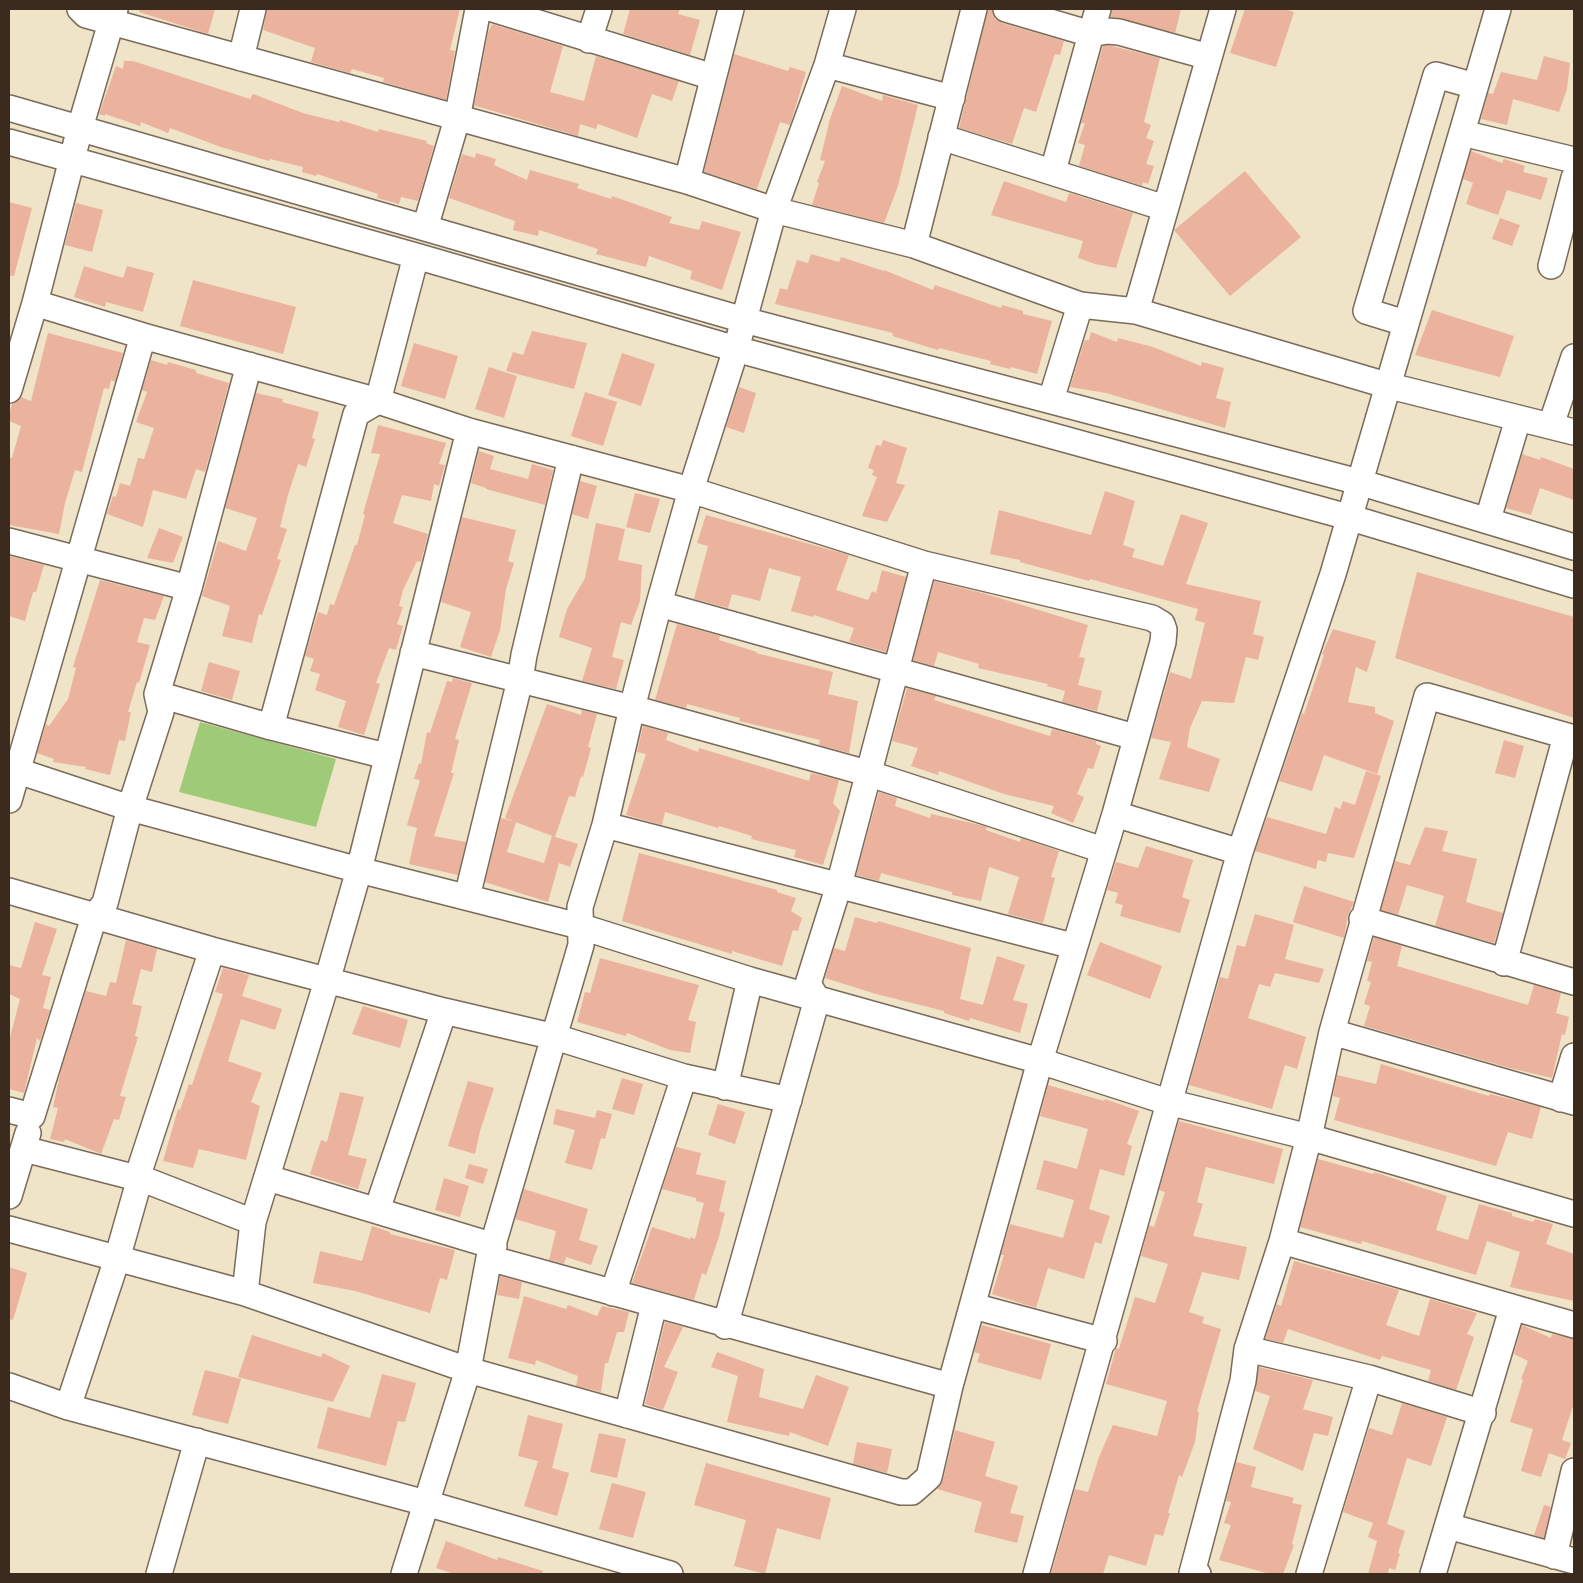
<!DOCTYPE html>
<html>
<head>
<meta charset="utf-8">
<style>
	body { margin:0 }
	#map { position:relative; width:1583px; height:1583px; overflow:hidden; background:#efe3c8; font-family:Cardo,serif }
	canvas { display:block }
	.frame { position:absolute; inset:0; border:10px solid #3b2a1e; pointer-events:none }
</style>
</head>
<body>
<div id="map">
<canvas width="1583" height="1583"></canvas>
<div class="frame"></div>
</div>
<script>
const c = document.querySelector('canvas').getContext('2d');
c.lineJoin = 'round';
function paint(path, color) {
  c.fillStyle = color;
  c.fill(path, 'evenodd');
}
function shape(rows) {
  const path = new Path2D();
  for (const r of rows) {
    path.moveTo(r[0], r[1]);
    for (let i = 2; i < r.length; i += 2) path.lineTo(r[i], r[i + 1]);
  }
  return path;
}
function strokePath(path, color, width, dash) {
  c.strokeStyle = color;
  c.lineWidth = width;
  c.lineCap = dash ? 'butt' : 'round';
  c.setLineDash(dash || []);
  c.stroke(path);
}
paint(shape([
	[200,722,336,759,316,827,179,792]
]), '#9fca77');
paint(shape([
	[140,9,215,9,208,34,139,12],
	[267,9,460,9,450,50,455,51,446,100,383,82,384,78,352,69,350,73,311,62,315,48,263,30],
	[630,9,680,9,678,14,700,20,690,55,623,34],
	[988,9,992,9,995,19,1002,23,1064,41,1060,55,1055,54,1036,112,1024,108,1012,144,959,128],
	[1112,9,1181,9,1175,33,1111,17],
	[1245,9,1284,9,1294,12,1276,67,1230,53],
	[492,24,563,46,550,92,584,101,596,56,679,81,672,101,652,94,637,138,598,124,596,129,580,124,578,136,476,106,474,107,488,33],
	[1108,45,1160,58,1144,122,1151,125,1146,138,1154,141,1146,164,1154,166,1148,184,1143,182,1142,186,1079,166,1085,145,1078,143,1085,123,1081,123,1103,46],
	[734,54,788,71,790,67,806,72,790,125,780,122,757,189,704,172],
	[1544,56,1570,63,1567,89,1559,112,1513,99,1507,125,1481,119,1488,93,1493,94,1501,72,1537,80],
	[124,61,133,61,250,99,253,94,303,113,339,122,340,120,378,132,379,129,427,141,426,143,434,146,418,201,401,197,399,204,377,198,378,194,317,174,316,176,302,172,303,167,270,159,269,161,221,147,170,128,168,133,141,122,140,126,105,114,105,116,99,114,116,66,123,69],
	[842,86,882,101,883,95,918,105,898,186,884,223,812,205,819,183,817,182,825,161,820,160,830,119],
	[1471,151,1502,163,1504,159,1525,166,1523,172,1548,178,1541,200,1507,190,1498,215,1466,204,1473,183,1463,179],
	[476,153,496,159,494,165,527,180,530,170,579,184,577,188,611,199,612,196,672,217,669,223,699,230,702,221,741,232,722,290,690,279,692,271,649,256,646,267,596,254,598,249,539,230,538,236,513,230,515,221,449,198,462,154,475,158],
	[1245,171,1301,237,1230,296,1174,230],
	[1004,181,1066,202,1069,193,1133,213,1116,268,1095,264,1078,258,1083,241,991,215],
	[9,202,32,208,14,276,9,276],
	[76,203,103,210,92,252,65,245],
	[1500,218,1520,225,1512,246,1492,239],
	[811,254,839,262,841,257,884,271,884,270,933,290,935,285,1001,308,1002,305,1023,311,1023,314,1052,321,1037,374,1011,367,1010,369,990,364,991,361,939,348,938,350,892,336,893,333,775,304,780,288,787,290,797,260,808,263],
	[84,266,123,278,127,266,154,273,143,312,106,302,105,307,74,297],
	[193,280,296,307,283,354,180,326],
	[1432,310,1514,336,1500,377,1415,355],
	[532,331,587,343,574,389,506,371,513,352,523,355],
	[1091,332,1117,342,1118,338,1153,347,1201,366,1202,362,1224,368,1216,398,1231,402,1225,428,1106,393,1070,387,1083,345,1085,340,1089,340],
	[48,333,123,353,115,382,111,380,109,389,104,388,82,472,75,470,65,503,59,534,9,525,9,457,12,458,21,426,9,421,9,414,12,404,21,397,31,401],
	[414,343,458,356,445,399,401,386],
	[622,353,655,364,641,406,608,395],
	[151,360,167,365,168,362,196,370,196,373,229,383,205,472,196,469,186,499,153,490,143,527,107,514,113,496,116,497,120,483,130,486,138,458,144,459,154,428,136,422,147,392,142,390],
	[489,367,517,376,504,418,475,409],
	[739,387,756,393,744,433,726,427],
	[585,392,617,402,603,446,571,436],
	[256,393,283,399,282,402,319,412,312,438,315,439,306,467,298,464,288,495,280,527,287,529,277,559,281,560,262,615,259,614,252,643,222,636,230,606,202,596,218,541,246,551,257,518,225,508],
	[378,425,446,443,439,464,445,465,439,486,434,484,431,501,402,495,393,523,428,534,421,562,417,561,403,590,399,606,403,607,397,624,403,626,396,650,389,648,376,683,380,684,364,735,338,727,346,701,315,690,320,674,310,671,314,659,305,656,318,612,327,615,330,604,334,605,355,545,357,545,365,515,363,514,380,454,371,453],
	[883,440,907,448,896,483,905,485,887,522,862,516,877,477,872,475,874,470,868,468,876,445,881,446],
	[479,451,494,456,490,469,528,479,532,464,553,470,545,505,486,489,486,488,471,483],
	[1522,454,1540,460,1541,457,1574,469,1574,500,1540,488,1531,515,1506,508],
	[580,481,597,486,588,519,572,514],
	[1105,491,1135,501,1123,545,1135,549,1132,557,1163,566,1181,514,1208,523,1186,584,1261,601,1253,634,1264,637,1258,660,1246,657,1234,703,1202,701,1190,728,1187,747,1220,759,1209,792,1159,779,1171,742,1151,738,1170,672,1191,679,1205,623,1195,620,1198,609,1090,579,1089,581,1020,562,1020,560,990,554,999,510,1091,535],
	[635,493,660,499,650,533,626,527],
	[706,515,849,555,836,590,868,600,872,591,876,593,882,570,906,577,886,652,849,642,854,628,814,615,813,617,791,611,801,577,769,568,760,601,732,594,728,608,694,599,708,546,697,543],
	[462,517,516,530,508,561,514,563,506,589,500,630,491,657,460,647,471,612,441,602],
	[596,523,625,529,618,560,642,565,640,601,631,625,621,622,612,657,624,660,616,689,582,681,592,648,559,637,567,609,585,578],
	[159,528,183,537,173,563,147,558],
	[9,556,44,565,36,592,33,592,25,621,9,616],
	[1417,572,1574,617,1574,718,1395,658],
	[100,580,164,596,155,620,144,618,137,642,150,645,139,683,137,682,128,712,131,712,125,741,119,740,110,775,85,769,86,767,53,762,54,759,37,753,46,724,49,726,68,699,76,668,73,667],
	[934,581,986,594,1088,625,1079,657,1085,658,1078,685,1102,691,1097,711,1062,702,1065,691,1047,686,1048,684,978,668,979,664,938,652,934,666,913,660],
	[677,624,720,636,719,640,757,652,756,653,833,672,828,694,858,701,849,753,819,745,820,740,739,721,740,718,687,704,686,708,655,700],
	[1333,629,1376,641,1367,672,1356,667,1348,702,1375,707,1375,713,1394,721,1377,774,1324,755,1312,791,1279,781,1302,713,1304,714,1324,655,1322,654],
	[209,662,240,671,232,700,201,691],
	[453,678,472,683,455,739,459,740,451,773,454,773,434,836,466,842,458,875,409,864,417,828,407,825,420,780,414,779,419,763,421,764,427,732,430,733,447,681,452,682],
	[907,688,936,696,934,700,1050,736,1052,729,1096,741,1096,744,1101,746,1093,769,1088,768,1077,794,1084,797,1073,823,1051,813,1054,806,1004,794,939,771,938,775,911,766,918,748,892,741],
	[547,704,581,715,582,710,597,714,588,747,591,748,583,777,581,776,575,797,569,796,555,837,505,818],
	[643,726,668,733,666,740,698,752,699,748,809,781,811,773,839,780,833,803,840,811,823,865,794,857,796,850,751,839,752,836,719,826,718,828,665,812,662,825,626,815,646,754,637,752],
	[1504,740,1524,746,1515,778,1495,773],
	[1366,771,1381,776,1354,858,1328,853,1326,862,1318,860,1316,869,1255,851,1267,817,1326,834,1335,807,1340,809,1343,801,1355,805],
	[879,792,897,798,895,806,930,818,931,814,972,823,987,827,986,830,1020,842,1021,838,1059,851,1051,877,1055,878,1043,923,1008,914,1019,877,989,867,981,901,952,895,952,892,881,873,879,881,856,875],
	[501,818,516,822,507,852,544,863,552,836,578,844,570,867,559,863,548,902,485,882],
	[1425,827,1448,831,1442,851,1477,859,1466,902,1503,913,1494,943,1435,926,1444,896,1407,885,1398,915,1381,910,1395,861,1410,865],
	[1146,846,1193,860,1182,897,1190,900,1180,933,1120,916,1123,905,1115,903,1118,893,1107,890,1116,862,1138,868],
	[639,853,777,890,777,892,796,898,791,911,802,918,798,931,793,930,782,966,732,951,732,954,622,921],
	[1304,886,1354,902,1348,915,1344,938,1293,922],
	[1255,914,1294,925,1285,959,1324,969,1319,983,1275,973,1270,987,1259,984,1248,1018,1306,1037,1297,1069,1285,1065,1272,1109,1189,1085,1220,977,1228,979,1237,945,1245,947],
	[855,917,877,923,878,921,971,948,960,999,983,1005,997,956,1025,965,1013,1000,1028,1004,1020,1033,970,1018,969,1021,944,1013,944,1011,876,994,825,978,834,948,845,951],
	[35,922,57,929,42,975,51,977,43,1008,50,1010,40,1041,37,1038,24,1093,9,1089,9,1041,20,999,9,994,9,965,21,968],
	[1374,937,1402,946,1397,966,1494,995,1528,1005,1534,985,1561,993,1556,1013,1569,1017,1565,1035,1562,1034,1552,1078,1510,1068,1364,1026,1370,1006,1364,1004,1371,982,1367,981,1372,962,1367,961],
	[126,940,157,949,152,972,141,969,132,1004,142,1006,135,1036,138,1037,120,1096,126,1097,119,1120,114,1119,101,1154,65,1139,64,1142,50,1139,58,1108,53,1107,61,1070,86,991,106,996,110,982,116,983],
	[1100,942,1162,966,1150,999,1087,975],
	[600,958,699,985,688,1020,696,1022,690,1053,670,1050,627,1033,626,1036,577,1022,585,992,590,993],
	[223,968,249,975,242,996,282,1009,275,1030,241,1019,228,1061,262,1073,251,1102,260,1106,246,1160,199,1149,193,1168,163,1161,178,1109,180,1110,189,1084,192,1085,223,994,215,992],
	[363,1006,408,1020,400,1048,352,1034],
	[1381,1064,1489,1096,1490,1094,1541,1107,1532,1139,1508,1132,1496,1166,1334,1120,1340,1098,1333,1096,1337,1075,1376,1084],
	[622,1078,643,1084,634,1115,612,1109],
	[468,1081,494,1088,480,1131,475,1154,448,1146],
	[1048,1085,1104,1101,1105,1099,1139,1111,1127,1144,1132,1146,1124,1176,1100,1169,1089,1209,1110,1216,1101,1244,1095,1242,1084,1279,1048,1268,1036,1308,992,1294,1004,1255,1001,1255,1010,1224,1063,1238,1074,1200,1036,1189,1044,1160,1077,1169,1088,1129,1040,1116],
	[340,1092,364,1097,348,1155,367,1159,358,1189,310,1174,321,1140,327,1142],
	[718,1104,745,1112,735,1144,708,1135],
	[556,1109,595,1118,597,1110,612,1114,605,1139,601,1138,592,1170,565,1163,575,1130,553,1124],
	[1179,1121,1283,1149,1274,1184,1206,1167,1197,1202,1203,1204,1193,1236,1247,1247,1239,1280,1202,1272,1189,1312,1204,1317,1202,1323,1221,1329,1197,1411,1199,1412,1195,1442,1182,1477,1179,1475,1168,1513,1170,1513,1163,1536,1155,1534,1146,1566,1109,1555,1103,1574,1051,1574,1075,1489,1088,1492,1099,1457,1113,1425,1157,1436,1167,1401,1106,1384,1116,1348,1119,1349,1135,1297,1155,1303,1168,1264,1141,1256,1149,1225,1154,1227,1165,1192,1159,1190],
	[676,1147,701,1153,696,1174,726,1181,719,1211,725,1213,718,1240,706,1275,702,1273,694,1300,632,1283,652,1227,690,1239,691,1237,695,1239,704,1203,696,1201,696,1198,662,1189],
	[1318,1159,1373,1174,1374,1172,1447,1196,1436,1230,1468,1240,1479,1204,1512,1213,1512,1216,1533,1222,1535,1219,1553,1224,1546,1244,1574,1254,1574,1301,1510,1287,1520,1252,1487,1241,1476,1275,1362,1241,1361,1244,1300,1227],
	[469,1164,488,1169,483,1184,465,1178],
	[444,1178,469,1186,460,1217,435,1210],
	[524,1189,588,1209,579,1240,598,1246,591,1265,566,1257,564,1264,549,1260,556,1231,515,1219],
	[372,1226,390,1232,390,1234,455,1250,447,1280,440,1278,430,1313,355,1291,313,1283,320,1251,362,1261],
	[1294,1261,1399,1290,1386,1325,1419,1336,1430,1299,1477,1313,1467,1334,1474,1337,1456,1390,1428,1381,1431,1370,1382,1356,1380,1360,1288,1329,1283,1343,1265,1339,1277,1304,1281,1306],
	[9,1267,27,1273,13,1320,9,1319],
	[500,1276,522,1282,519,1299,497,1295],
	[524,1296,566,1309,568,1305,597,1316,602,1306,629,1312,624,1332,617,1332,608,1363,605,1363,601,1392,576,1386,578,1376,536,1360,535,1365,508,1358],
	[665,1322,683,1327,664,1367,678,1372,663,1410,645,1404],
	[982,1325,1051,1344,1041,1380,977,1362,980,1354,974,1352],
	[1522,1325,1551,1338,1552,1334,1574,1339,1574,1403,1562,1440,1571,1443,1565,1459,1549,1453,1541,1477,1521,1471,1533,1429,1510,1422,1523,1380,1521,1379,1528,1361,1514,1354],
	[252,1335,321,1357,323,1353,350,1366,333,1402,238,1377],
	[717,1352,764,1369,759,1397,803,1409,816,1375,849,1387,828,1446,790,1432,789,1436,727,1422,738,1376,711,1367],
	[1259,1367,1313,1380,1303,1409,1333,1417,1328,1436,1314,1433,1303,1471,1253,1449,1270,1396,1255,1391],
	[205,1370,241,1379,228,1424,192,1415],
	[382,1374,416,1383,405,1422,398,1421,386,1466,317,1448,328,1407,370,1418],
	[1402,1403,1447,1417,1431,1466,1407,1458,1387,1524,1405,1531,1398,1553,1400,1554,1395,1570,1389,1568,1388,1574,1368,1574,1377,1541,1368,1537,1373,1523,1343,1512,1369,1428,1392,1435],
	[528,1415,563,1424,552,1468,569,1473,557,1516,524,1506,538,1461,518,1456],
	[955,1430,995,1442,985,1476,1018,1486,1010,1513,1024,1516,1017,1543,974,1532,982,1502,937,1489,943,1480],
	[599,1433,626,1439,617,1478,590,1472],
	[857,1442,892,1449,887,1473,853,1464],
	[1236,1462,1256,1467,1251,1487,1294,1498,1292,1503,1302,1505,1292,1544,1294,1545,1283,1574,1270,1574,1219,1560,1231,1525,1224,1523,1231,1502,1226,1501],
	[706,1463,831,1498,820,1540,777,1528,765,1574,734,1566,746,1520,694,1505],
	[612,1483,646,1492,633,1538,599,1529],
	[1544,1505,1551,1507,1544,1538,1534,1535],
	[446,1541,497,1560,498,1557,543,1571,542,1574,454,1574,436,1568]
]), '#ebb39e');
const minor = shape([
	[80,9,86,15,687,181,774,210,914,245,1080,305,1136,311,1386,385,1574,432],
	[493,9,713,77],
	[1006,9,1091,34,1107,31,1119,32,1209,57],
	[589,40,599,9],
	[241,58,253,9],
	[827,65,952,98],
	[9,108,744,320,1359,482,1574,547],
	[1462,133,1574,160],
	[941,137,1165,208],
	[9,142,416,256,736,349,1348,517,1574,585],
	[1053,171,1098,9],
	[687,181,731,9],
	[425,228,457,119,478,9],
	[914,245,974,9],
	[1551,266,1574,178],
	[1136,311,1223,9],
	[1405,323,1366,311,1436,75,1475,86],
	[9,390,35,303,80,128,115,9],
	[1051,400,1080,305],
	[1551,425,1574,357],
	[1488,519,1518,419],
	[9,541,189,588],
	[659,604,1135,737],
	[413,653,632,708,867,773,1103,850],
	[157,694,271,727,386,756],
	[271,727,356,414,378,401,416,256],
	[9,768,130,808,359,870,579,926,750,980,1040,1061,1168,1102,1309,1137,1574,1214],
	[9,800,143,336],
	[1115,814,1240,852],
	[605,825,1073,946],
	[9,891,212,950,444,1011,555,1037,684,1077,789,1100],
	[467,897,520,680,524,655,571,458],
	[1362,919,1574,982],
	[1504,963,1566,736],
	[1332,1032,1574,1102],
	[725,1087,750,980],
	[1561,1099,1574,1056],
	[9,1110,32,1116,94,917,105,903,130,808,161,712,157,694,189,588,249,365],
	[24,1149,137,1178],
	[140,1178,253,1222],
	[268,1178,494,1246],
	[9,1196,28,1133],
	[377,1210,444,1011],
	[9,1229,245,1293,468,1370,901,1492,912,1492,929,1477,950,1386,1040,1061,1115,814,1163,642,1164,630,1162,624,1152,618,924,564,691,490,469,431,378,401,143,336,35,303],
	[1282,1241,1574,1325],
	[489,1258,950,1386],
	[245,1293,253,1222,327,981,359,870,469,431],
	[613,1293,684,1077],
	[973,1306,1104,1341],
	[725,1326,817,999,808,984,839,885,924,564],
	[1247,1349,1369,1378,1483,1413],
	[9,1386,68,1407,426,1503,670,1574],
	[68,1407,117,1259,140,1178,137,1178,212,950],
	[627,1415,654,1305],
	[1448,1526,1574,1561],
	[1554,1556,1574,1471],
	[159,1574,197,1441],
	[404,1574,468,1370,489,1258,581,945,580,907,605,825,632,708,659,604,691,490,736,349,774,210,827,65,843,9],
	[1036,1574,1240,852,1333,574,1498,9],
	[1198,1574,1192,1573,1243,1381,1247,1349,1282,1241,1309,1137,1332,1032,1427,696,1574,738],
	[1309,1574,1369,1378],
	[1433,1574,1512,1309]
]);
strokePath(minor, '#7a6b5a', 28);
strokePath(minor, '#fff', 25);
</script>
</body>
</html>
